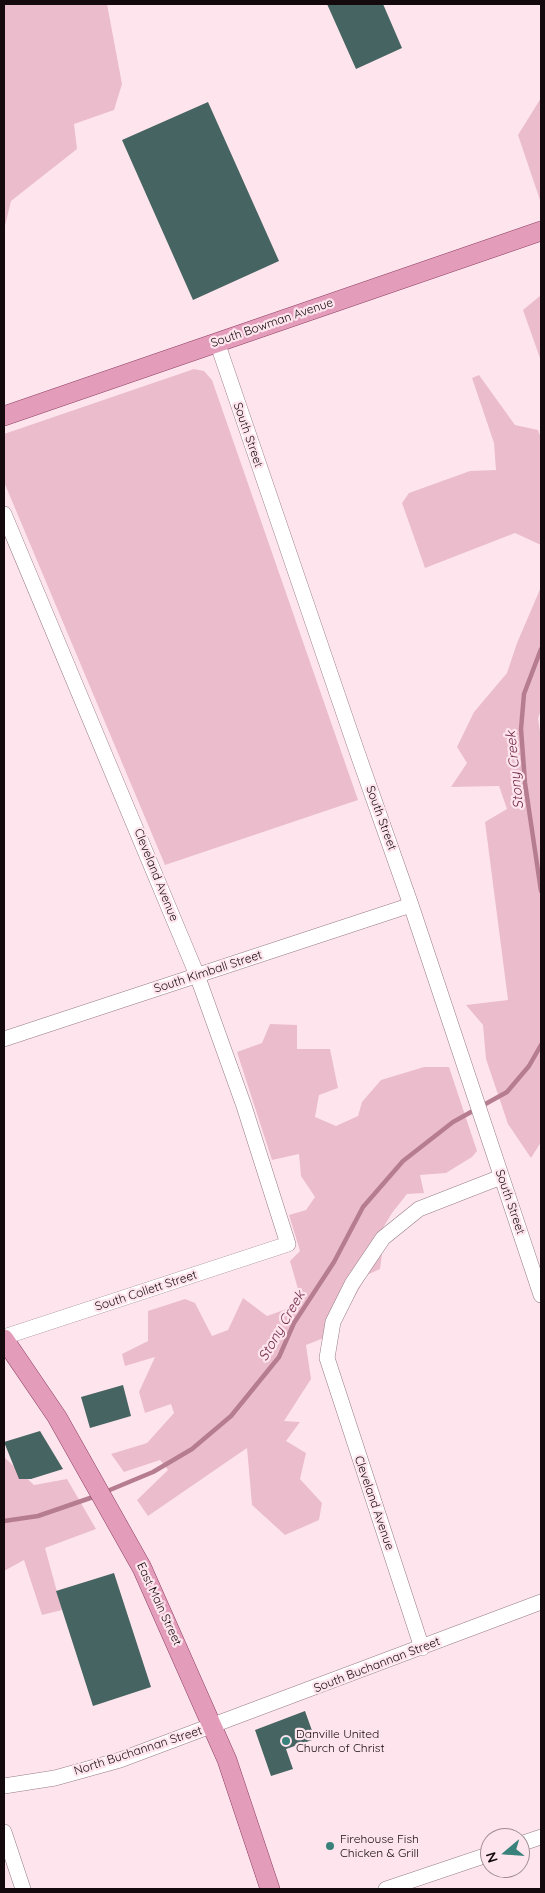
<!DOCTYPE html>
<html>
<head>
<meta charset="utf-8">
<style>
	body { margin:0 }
	#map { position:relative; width:545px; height:1893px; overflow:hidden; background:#fee5ed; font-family:Quicksand,sans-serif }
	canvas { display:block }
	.frame { position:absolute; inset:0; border:5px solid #140a0e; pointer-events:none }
	.north { position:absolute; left:480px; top:1828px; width:50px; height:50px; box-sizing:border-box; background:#fee5ed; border:1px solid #a08d94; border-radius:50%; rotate:252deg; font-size:14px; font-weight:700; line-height:20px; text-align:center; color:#140a0e }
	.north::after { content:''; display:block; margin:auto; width:18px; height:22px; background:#39817b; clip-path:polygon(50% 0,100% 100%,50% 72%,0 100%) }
</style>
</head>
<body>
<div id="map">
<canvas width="545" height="1893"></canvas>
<div class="frame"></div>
<div class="north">N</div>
</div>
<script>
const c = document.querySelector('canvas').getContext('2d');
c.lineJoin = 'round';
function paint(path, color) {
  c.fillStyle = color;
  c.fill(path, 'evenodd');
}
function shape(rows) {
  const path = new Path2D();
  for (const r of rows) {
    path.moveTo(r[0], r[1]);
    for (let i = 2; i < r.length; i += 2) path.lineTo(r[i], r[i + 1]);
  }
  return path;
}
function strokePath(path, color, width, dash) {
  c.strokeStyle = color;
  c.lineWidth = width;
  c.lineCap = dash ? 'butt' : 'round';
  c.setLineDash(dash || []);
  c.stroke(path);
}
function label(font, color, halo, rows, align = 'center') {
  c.font = font + ' Quicksand,sans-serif';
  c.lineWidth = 4.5;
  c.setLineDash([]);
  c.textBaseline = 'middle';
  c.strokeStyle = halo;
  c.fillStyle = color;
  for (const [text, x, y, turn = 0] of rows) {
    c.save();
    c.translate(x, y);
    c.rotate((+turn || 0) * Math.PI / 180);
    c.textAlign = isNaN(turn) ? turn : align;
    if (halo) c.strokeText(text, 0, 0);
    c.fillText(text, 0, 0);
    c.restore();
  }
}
paint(shape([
	[4,4,107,4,122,84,114,110,74,124,77,149,11,201,4,230],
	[541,98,541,200,540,200,518,135],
	[541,295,541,361,523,310],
	[194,369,204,371,212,380,358,800,165,865,4,482,4,434],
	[479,375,515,425,538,430,541,438,541,545,515,533,425,568,402,503,409,493,470,471,496,470,494,443,472,378],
	[541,587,541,710,538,718,541,739,541,1142,531,1158,508,1124,486,1059,483,1025,466,1005,508,1000,485,822,507,809,499,786,451,787,467,763,457,747,474,712,507,673,517,643],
	[270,1024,297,1025,297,1049,330,1049,338,1088,319,1095,315,1117,336,1126,358,1116,362,1102,381,1080,424,1067,449,1067,477,1151,472,1157,446,1173,420,1175,424,1193,407,1194,392,1213,372,1246,382,1254,380,1269,367,1275,340,1322,324,1338,306,1345,311,1379,284,1421,300,1422,286,1441,306,1453,300,1479,322,1503,319,1520,285,1535,252,1505,247,1448,148,1516,137,1500,168,1470,160,1460,124,1472,111,1454,147,1443,174,1413,171,1404,145,1413,139,1392,155,1357,125,1366,122,1354,148,1341,148,1311,185,1299,195,1303,212,1336,228,1330,243,1298,267,1316,292,1307,298,1289,290,1261,300,1251,289,1215,306,1210,315,1197,301,1176,299,1154,272,1160,237,1052,262,1043],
	[4,1457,34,1485,67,1479,96,1529,45,1548,62,1610,42,1615,24,1560,4,1571]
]), '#ebbdcc');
strokePath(shape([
	[541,649,524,694,521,729,525,783,541,891],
	[105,1492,153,1472,192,1449,231,1416,279,1357,294,1323,334,1262,363,1207,403,1161,453,1122,507,1092,529,1066,541,1045],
	[4,1521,38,1516,96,1496]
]), '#b67d91', 4.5);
paint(shape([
	[327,4,383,4,402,48,356,69],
	[208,102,279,261,193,300,122,140],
	[123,1385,131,1416,90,1428,81,1397],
	[40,1431,63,1469,31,1479,19,1479,4,1442],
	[114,1573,151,1687,93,1706,56,1591],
	[305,1711,315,1739,286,1749,293,1769,271,1776,255,1730]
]), '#466461');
const minor = shape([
	[217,342,355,746,411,905,541,1295],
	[4,514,197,975,244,1106,288,1244,4,1337],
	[4,1039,411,905],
	[422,1648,327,1358,333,1322,352,1284,383,1238,419,1209,501,1177],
	[4,1786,55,1778,120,1760,541,1602],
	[4,1832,23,1889],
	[520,1844,541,1837],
	[386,1889,490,1854]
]);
const major = shape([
	[4,416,541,231],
	[4,1339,57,1417,142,1568,227,1760,270,1889]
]);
strokePath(minor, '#977c85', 16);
strokePath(major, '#8f3f61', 20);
strokePath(minor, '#fff', 15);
strokePath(major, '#e39dbb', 19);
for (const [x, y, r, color] of [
	[286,1741,5,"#39817b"],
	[330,1846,5,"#39817b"]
]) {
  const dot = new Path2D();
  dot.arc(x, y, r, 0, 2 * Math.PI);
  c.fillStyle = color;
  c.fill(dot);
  strokePath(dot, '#fee5ed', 2);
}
label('12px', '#140a0e', '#fee5ed', [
	["South Bowman Avenue",272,323,-19],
	["South Street",248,435,71],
	["South Street",381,818,70],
	["Cleveland Avenue",156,875,68],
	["South Kimball Street",208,972,-18],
	["South Street",510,1202,71],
	["South Collett Street",146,1291,-18],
	["Cleveland Avenue",374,1503,71],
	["East Main Street",159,1604,65],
	["South Buchannan Street",377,1665,-21],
	["North Buchannan Street",138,1751,-18]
]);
label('12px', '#140a0e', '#fee5ed', [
	["Danville United",296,1734],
	["Church of Christ",296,1748],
	["Firehouse Fish",340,1839],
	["Chicken & Grill",340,1853]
], 'left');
label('italic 14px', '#712a48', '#fee5ed', [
	["Stony Creek",515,770,-96],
	["Stony Creek",282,1326,-60]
]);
</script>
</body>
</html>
